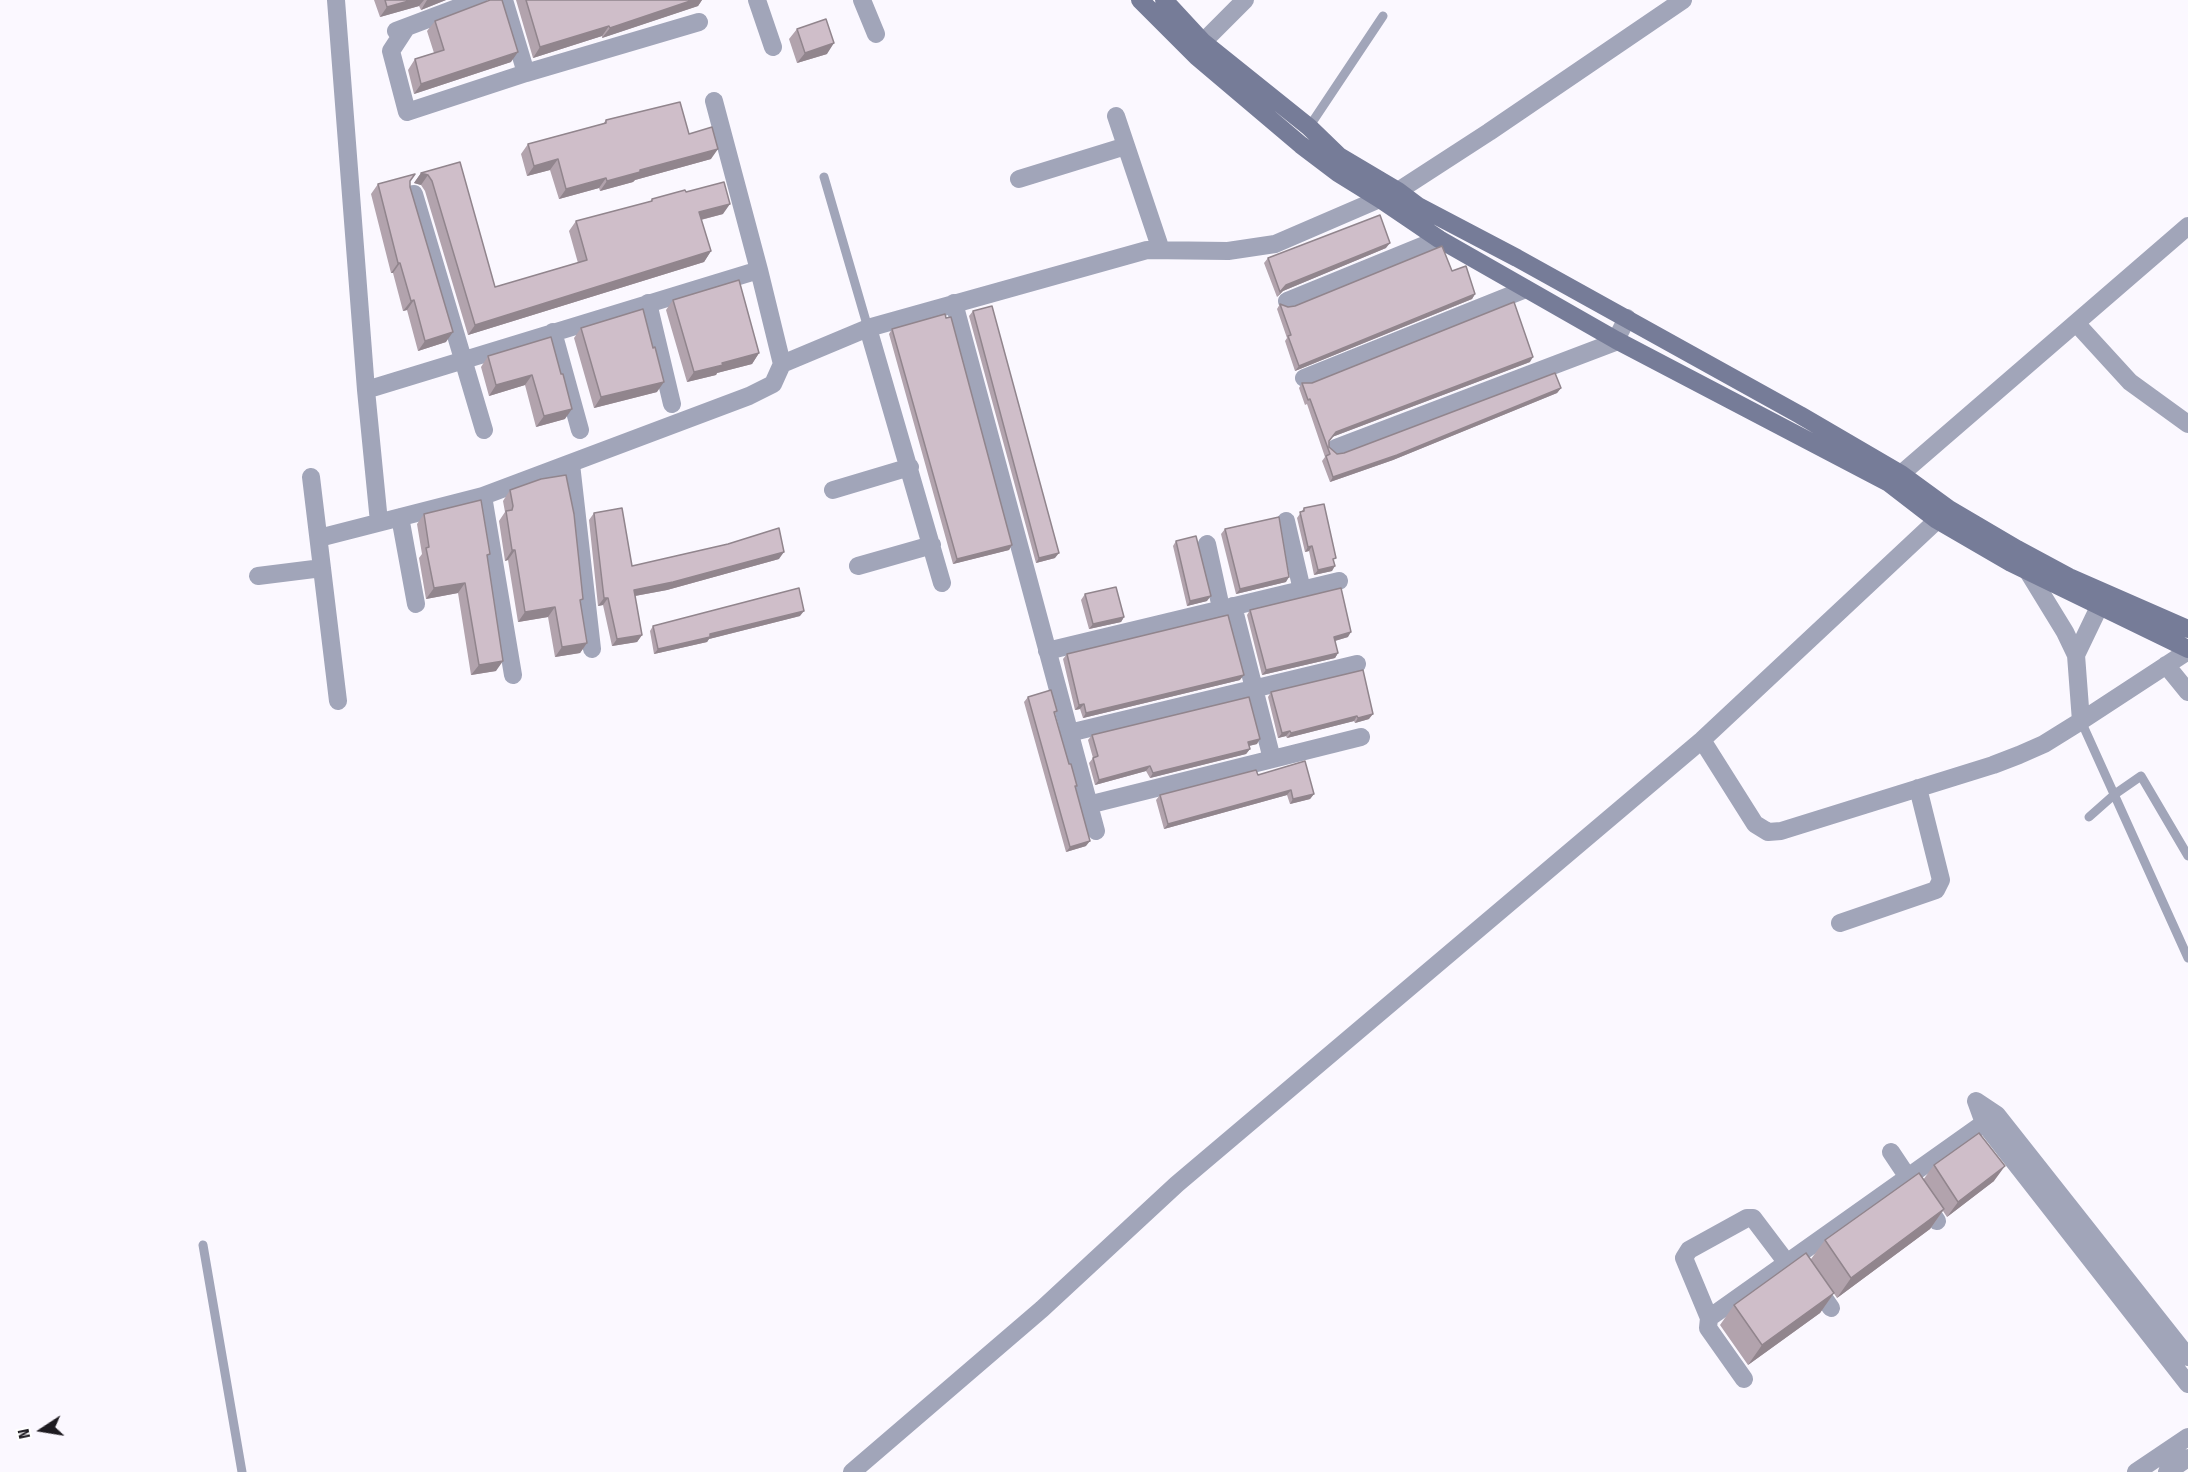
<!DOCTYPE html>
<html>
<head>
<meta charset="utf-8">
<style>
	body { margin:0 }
	#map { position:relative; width:2188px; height:1472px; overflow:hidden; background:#fbf8ff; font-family:"Fira Sans Condensed",sans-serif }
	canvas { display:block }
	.north { position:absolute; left:12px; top:1400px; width:60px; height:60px; -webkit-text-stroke:4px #fff; paint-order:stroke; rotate:258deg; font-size:16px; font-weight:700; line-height:24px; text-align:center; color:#1e1b21 }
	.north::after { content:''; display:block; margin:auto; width:21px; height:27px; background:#1e1b21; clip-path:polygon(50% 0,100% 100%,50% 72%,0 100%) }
</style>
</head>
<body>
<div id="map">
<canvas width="2188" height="1472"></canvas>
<div class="north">N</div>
</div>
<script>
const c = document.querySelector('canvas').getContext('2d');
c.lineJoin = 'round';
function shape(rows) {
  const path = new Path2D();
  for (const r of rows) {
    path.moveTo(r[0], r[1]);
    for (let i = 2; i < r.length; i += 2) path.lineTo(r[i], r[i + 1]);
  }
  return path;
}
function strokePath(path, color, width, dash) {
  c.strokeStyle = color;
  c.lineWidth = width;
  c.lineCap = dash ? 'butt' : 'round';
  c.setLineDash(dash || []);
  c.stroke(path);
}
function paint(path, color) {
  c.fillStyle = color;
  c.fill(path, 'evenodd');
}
strokePath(shape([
	[1309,127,1383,16],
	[824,177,868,328],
	[2081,721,2188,958],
	[2089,817,2115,794,2141,776,2188,856],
	[203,1245,242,1472]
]), '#a1a5b9', 9);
strokePath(shape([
	[336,0,366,390,379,522],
	[504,0,526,73,699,22],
	[757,0,773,47],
	[862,0,876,34],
	[406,28,391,51,407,112,526,73],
	[396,31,478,0],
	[1203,42,1245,0],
	[1116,116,1161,250],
	[1019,179,1126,146],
	[414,194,484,430],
	[1287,301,1439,239],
	[648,303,672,404],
	[954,303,1096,831],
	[2076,323,2130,382,2188,424],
	[868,328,942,583],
	[553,332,580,430],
	[782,364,868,328,1147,250,1228,251,1275,244,1398,191,1489,132,1683,0],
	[1304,378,1526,289],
	[366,390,759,270],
	[1336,448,1615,342,1627,318],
	[571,464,592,649],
	[1901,474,2188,226],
	[311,477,338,701],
	[833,490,910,467],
	[483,496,513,675],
	[400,517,416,604],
	[1286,521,1302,590],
	[319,538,483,496,749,396,773,384,782,364,759,270,714,101],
	[1207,544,1221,608],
	[858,566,932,545],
	[2027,570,2065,632,2076,655,2081,721],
	[258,576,322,568],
	[1233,606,1272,759],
	[1047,651,1339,581],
	[2076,655,2100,605],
	[2166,665,2188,692],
	[1069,733,1357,664],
	[1702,740,1755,824,1768,832,1781,831,1993,765,2019,755,2044,744,2081,721,2188,651],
	[1088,805,1361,737],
	[1840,923,1936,890,1941,880,1918,788],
	[1891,1152,1937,1221],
	[1813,1282,1831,1308],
	[1709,1318,1984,1123],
	[2188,1357,1997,1115,1976,1101,1984,1123,2188,1384],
	[1744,1379,1708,1328,1709,1318,1684,1258,1689,1250,1747,1218,1753,1218,1787,1263],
	[852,1472,1042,1309,1177,1184,1702,740,1948,510],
	[2136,1472,2188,1437],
	[2167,1472,2188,1458]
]), '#a1a5b9', 18);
strokePath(shape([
	[1140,0,1197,57,1301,145,1338,173,1380,199,1439,239,1616,340,1889,483,1937,520,2011,563,2188,649],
	[1164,0,1203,42,1309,127,1339,156,1398,191,1418,206,1517,258,1800,415,1901,474,1949,509,2017,549,2069,577,2188,629]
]), '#767c98', 18);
paint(shape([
	[374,0,446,0,421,10,419,6,380,17],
	[516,0,702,0,698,6,602,38,602,36,533,58],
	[435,21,511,62,414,94,408,70,415,59,434,53,427,31],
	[797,29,827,54,797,63,789,39],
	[606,120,689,134,711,159,635,180,633,182,600,191,599,188,559,199,550,170,527,176,521,154,528,144,603,124],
	[460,162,495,287,578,263,569,231,576,221,650,202,652,199,686,192,723,214,701,220,711,251,704,262,468,335,425,191,421,185,414,183,421,173],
	[410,182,410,187,446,342,418,351,407,310,403,311,393,273,391,273,371,194,378,184],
	[1386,248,1283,291,1277,297,1264,263,1268,258],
	[1452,271,1475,294,1472,299,1295,371,1285,341,1287,338,1277,309,1280,304,1288,307,1295,306],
	[673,300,759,353,752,364,717,373,716,375,687,382,666,310],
	[973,311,1055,558,1036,563,969,316],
	[581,328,653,348,657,392,594,408,574,338],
	[892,329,1012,545,1009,550,953,564,889,334],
	[488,356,561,374,565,419,536,427,525,385,489,396,481,367],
	[1530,362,1332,437,1329,441,1329,447,1337,454,1344,453,1561,388,1557,393,1393,460,1330,482,1322,461,1325,457,1307,404,1305,405,1299,388,1302,383,1312,383],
	[510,490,580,604,587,643,580,653,555,657,548,617,518,622,508,560,505,561,499,521,505,512,503,501],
	[1304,508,1334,561,1332,571,1314,575,1309,551,1305,552,1297,518],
	[594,513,632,566,779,559,667,590,635,596,642,635,637,642,612,646,603,605,598,606,589,520],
	[424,514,487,558,496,671,471,675,458,593,426,599,419,558,422,554,417,524],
	[1225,529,1286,582,1236,594,1221,534],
	[1176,541,1207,601,1187,606,1173,546],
	[1085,594,1124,617,1121,622,1089,629,1081,600],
	[1250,610,1348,637,1335,641,1338,653,1335,658,1262,675,1247,615],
	[800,616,709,639,707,642,654,654,650,631,653,626],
	[1067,654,1240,680,1083,718,1080,709,1075,710,1063,659],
	[1271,692,1369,719,1355,723,1354,721,1287,738,1286,736,1278,738,1268,697],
	[1028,697,1057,711,1055,714,1075,788,1086,846,1066,852,1024,702],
	[1092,735,1257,744,1249,746,1250,749,1246,754,1150,778,1146,771,1095,785,1089,763,1093,758,1088,740],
	[1258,775,1314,794,1310,799,1290,804,1287,795,1164,829,1156,800,1160,795],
	[1934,1165,1994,1181,1947,1217,1943,1211,1930,1229,1837,1298,1824,1279,1834,1293,1820,1313,1748,1365,1720,1325,1734,1305,1811,1259,1825,1240,1923,1180]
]), '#b2a3ad');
paint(shape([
	[412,0,424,0,419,6,380,17,387,7],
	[427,0,446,0,421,10],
	[693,0,702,0,698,6,602,38,610,28],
	[609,26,602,36,533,58,540,47],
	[834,43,827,54,797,63,805,53],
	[518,52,511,62,414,94,421,84],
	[718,149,711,159,635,180,633,182,600,191,607,181,640,170],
	[558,159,550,170,527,176,534,166],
	[421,173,428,175,421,185,414,183],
	[606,178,599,188,559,199,566,189],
	[730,204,723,214,692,222,699,212],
	[1390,243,1386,248,1283,291,1277,297,1286,285],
	[711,251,704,262,468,335,475,325],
	[398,263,400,263,393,273,391,273],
	[1475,294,1472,299,1295,371,1299,366],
	[414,300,407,310,403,311,411,301],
	[453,332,446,342,418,351,425,341],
	[759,353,752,364,717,373,716,375,687,382,694,372,722,363],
	[1533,357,1530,362,1332,437,1325,446,1336,432],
	[532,375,525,385,489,396,496,385],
	[664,382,657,392,594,408,601,397],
	[1561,388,1557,393,1393,460,1330,482,1333,477],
	[572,409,565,419,536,427,544,416],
	[1012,545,1009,550,953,564,957,559],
	[1312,546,1309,551,1305,552,1308,547],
	[512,550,515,550,508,560,505,561],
	[784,552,779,559,667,590,629,597,634,590],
	[1059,553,1055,558,1036,563,1039,558],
	[1335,566,1332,571,1314,575,1318,570],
	[1289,577,1286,582,1236,594,1240,589],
	[465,583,458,593,426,599,434,588],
	[1211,596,1207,601,1187,606,1190,601],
	[604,598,608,598,603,605,598,606],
	[555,607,548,617,518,622,525,612],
	[804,611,800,616,709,639,707,642,654,654,658,649,710,634],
	[1124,617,1121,622,1089,629,1093,624],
	[1351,632,1348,637,1331,642,1334,637],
	[642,635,637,642,612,646,617,639],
	[587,643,580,653,555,657,562,647],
	[1338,653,1335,658,1262,675,1266,670],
	[503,661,496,671,471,675,479,665],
	[1244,675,1240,680,1083,718,1086,713],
	[1084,704,1080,709,1075,710,1079,705],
	[1373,714,1369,719,1355,723,1358,718],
	[1357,716,1354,721,1287,738,1291,733],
	[1290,731,1286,736,1278,738,1282,733],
	[1260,739,1257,744,1244,747,1248,742],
	[1250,749,1246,754,1150,778,1153,773],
	[1150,766,1146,771,1095,785,1099,780],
	[1291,790,1287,795,1164,829,1168,824],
	[1314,794,1310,799,1290,804,1293,799],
	[1090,841,1086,846,1066,852,1070,847],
	[2005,1166,1994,1181,1947,1217,1958,1202],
	[1944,1209,1930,1229,1837,1298,1851,1278],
	[1834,1293,1820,1313,1748,1365,1762,1345]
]), '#91858d');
const building = shape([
	[385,0,412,0,387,7,385,0],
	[490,0,502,0,518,52,421,84,415,59,444,50,435,21,490,0],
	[526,0,693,0,610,28,609,26,540,47,526,0],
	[826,19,834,43,805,53,797,29,826,19],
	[680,102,689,134,712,127,718,149,640,170,640,172,607,181,606,178,566,189,558,159,534,166,528,144,606,123,606,120,680,102],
	[460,162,495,287,587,260,576,221,652,201,652,199,685,190,686,192,724,182,730,204,699,212,711,251,475,325,432,181,428,175,421,173,460,162],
	[415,174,410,181,410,187,453,332,425,341,414,300,411,301,400,263,398,263,378,184,415,174],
	[1380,215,1390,243,1286,285,1280,292,1268,258,1380,215],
	[1442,246,1452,271,1466,266,1475,294,1299,366,1288,336,1291,335,1280,304,1288,307,1295,306,1442,246],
	[739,280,759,353,722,363,723,365,694,372,673,300,739,280],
	[1514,302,1533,357,1336,432,1329,441,1329,447,1337,454,1344,453,1555,373,1561,388,1397,455,1333,477,1326,456,1330,454,1310,399,1308,400,1302,383,1312,383,1514,302],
	[992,306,1059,553,1039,558,973,311,992,306],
	[643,309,653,348,655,347,664,382,601,397,581,328,643,309],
	[945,314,946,318,951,317,1012,545,957,559,892,329,945,314],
	[551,337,561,374,563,374,572,409,544,416,532,375,496,385,488,356,551,337],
	[566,475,574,514,583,599,580,600,587,643,562,647,555,607,525,612,515,550,512,550,506,511,512,510,513,506,510,490,541,479,566,475],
	[481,500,490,554,487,555,503,661,479,665,465,583,434,588,426,548,429,547,424,514,481,500],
	[1324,504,1336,558,1333,559,1335,566,1318,570,1312,546,1308,547,1300,512,1304,511,1304,508,1324,504],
	[622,508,632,566,728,544,779,528,784,552,673,582,634,590,642,635,617,639,608,598,604,598,594,513,622,508],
	[1279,517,1289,577,1240,589,1225,529,1279,517],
	[1196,536,1211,596,1190,601,1176,541,1196,536],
	[1116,587,1124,617,1093,624,1085,594,1116,587],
	[799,588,804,611,710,634,710,637,658,649,653,626,799,588],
	[1341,588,1351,632,1334,637,1338,653,1266,670,1250,610,1341,588],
	[1228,615,1244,675,1086,713,1084,704,1079,705,1067,654,1228,615],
	[1363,670,1373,714,1358,718,1357,716,1291,733,1290,731,1282,733,1271,692,1363,670],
	[1051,690,1057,711,1054,712,1069,764,1071,764,1077,786,1075,786,1090,841,1070,847,1028,697,1051,690],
	[1249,697,1260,739,1248,742,1250,749,1153,773,1150,766,1099,780,1093,758,1098,756,1092,735,1249,697],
	[1305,761,1314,794,1293,799,1291,790,1168,824,1160,795,1256,770,1258,775,1305,761],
	[1979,1133,2005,1166,1958,1202,1934,1165,1979,1133],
	[1919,1173,1944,1209,1851,1278,1825,1240,1919,1173],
	[1806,1253,1834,1293,1762,1345,1734,1305,1806,1253]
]);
paint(building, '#cfbec9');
strokePath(building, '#91858d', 1.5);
</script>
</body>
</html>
